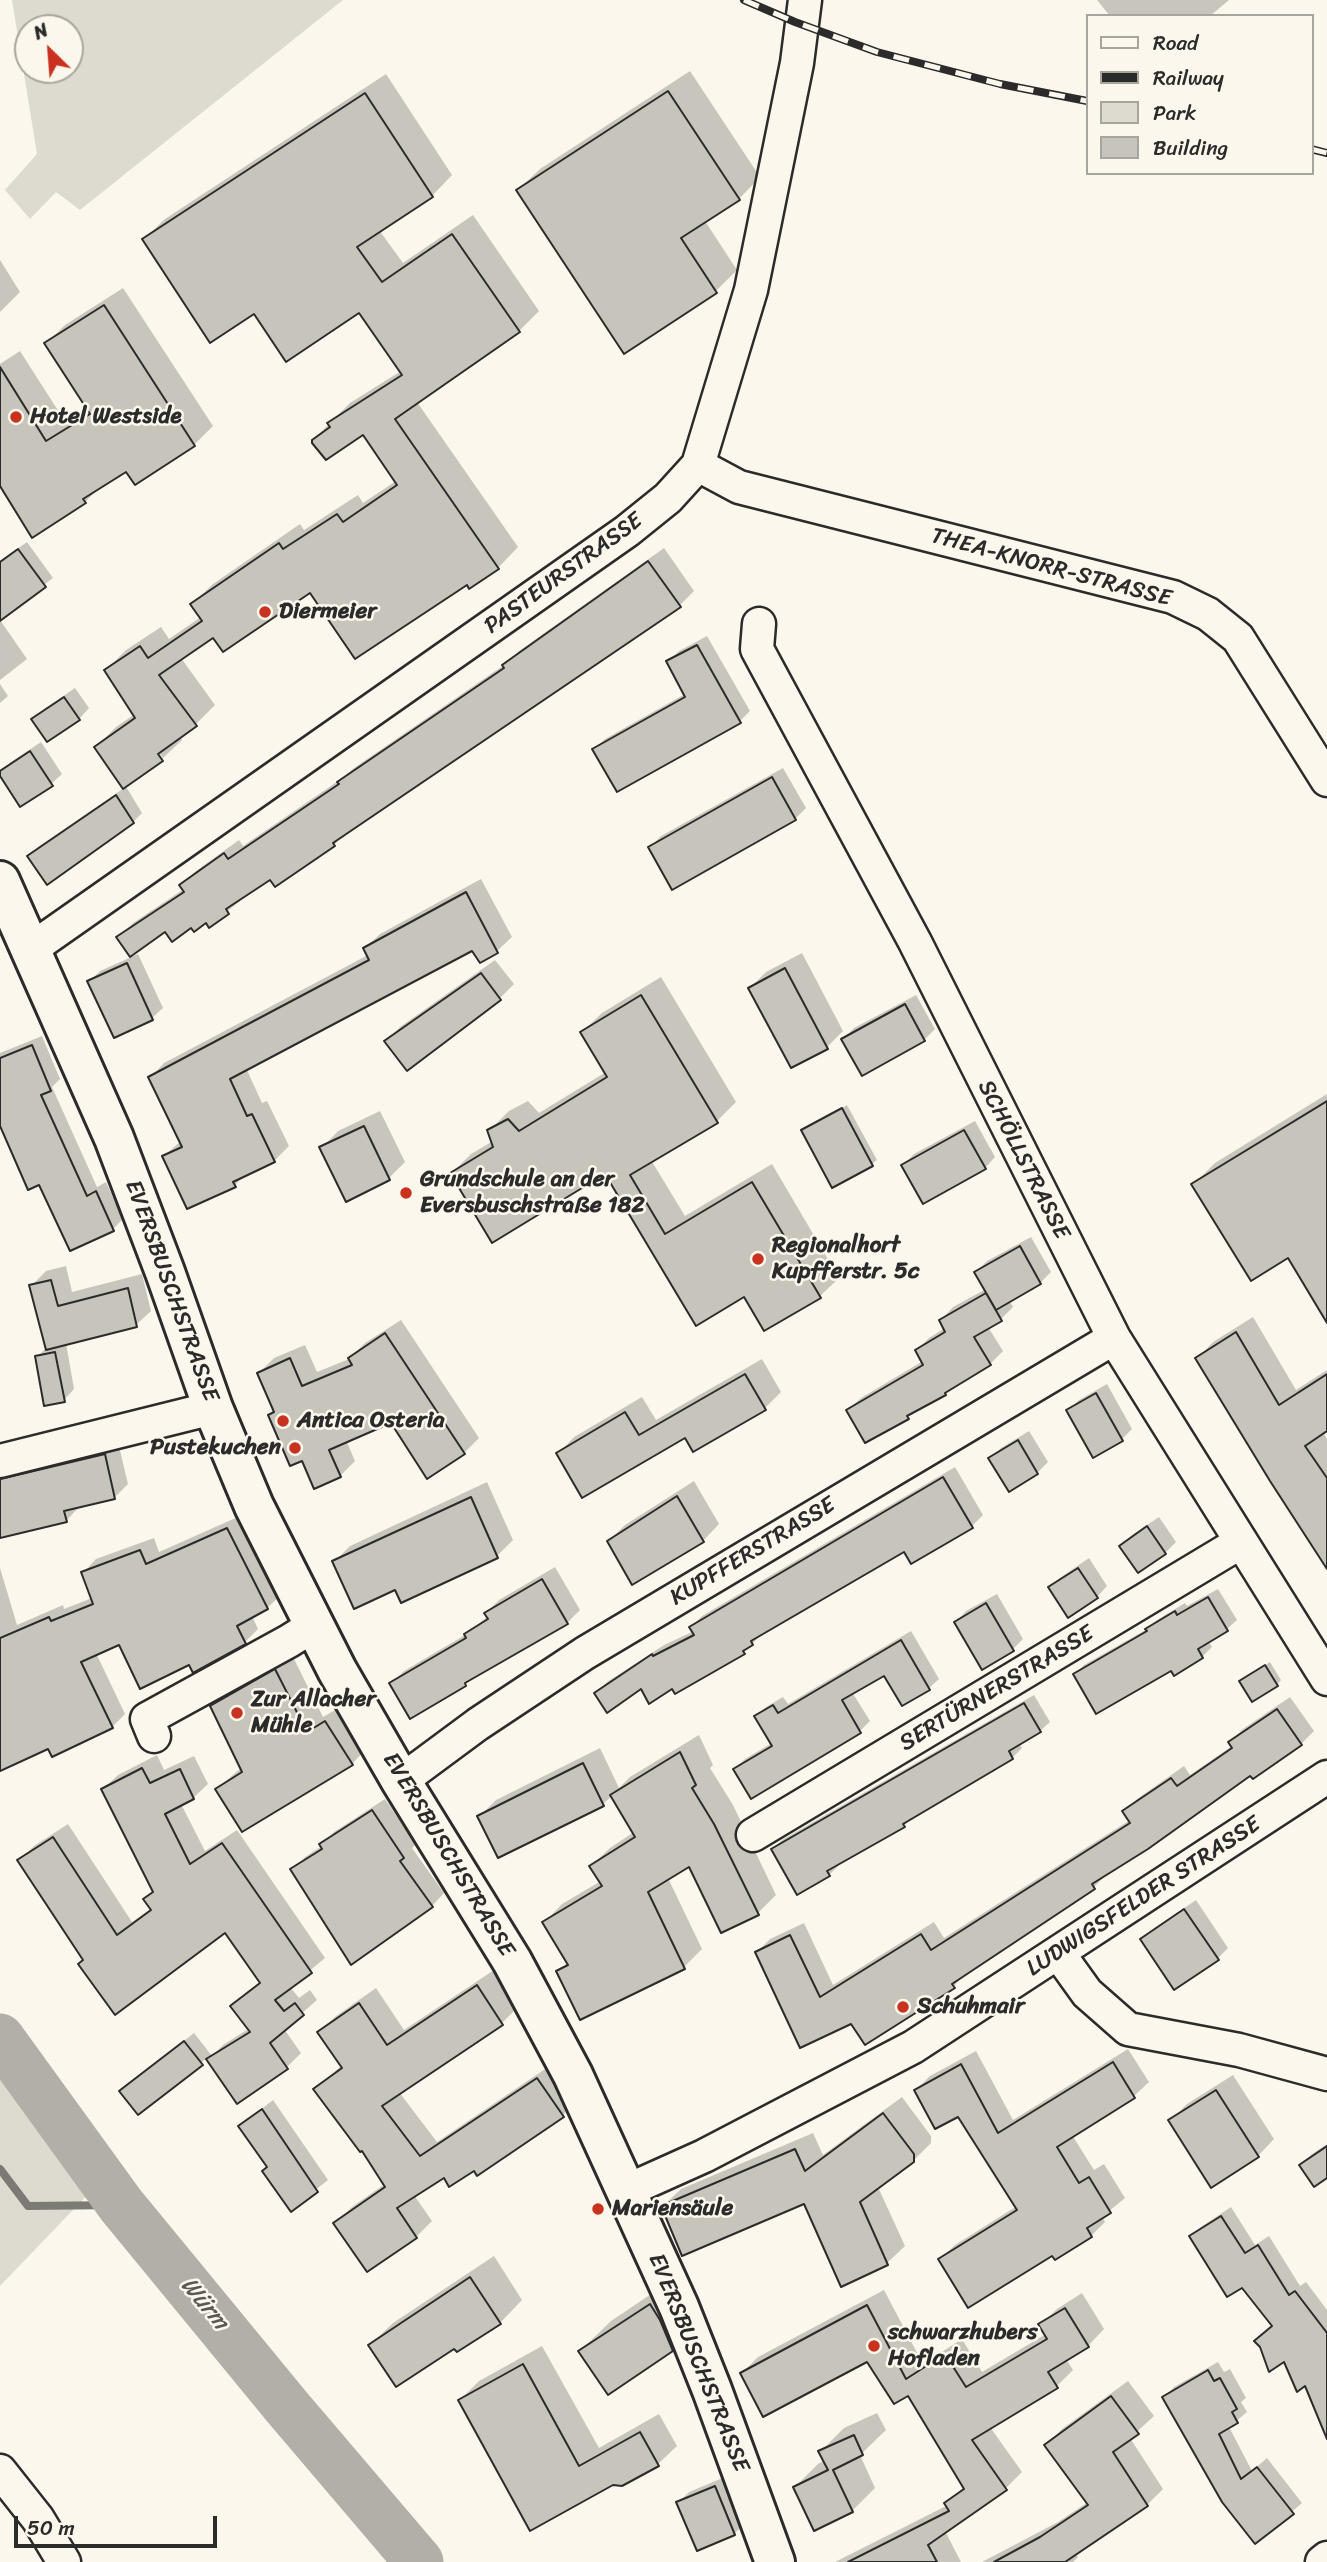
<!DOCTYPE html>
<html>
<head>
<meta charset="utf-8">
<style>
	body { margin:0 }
	#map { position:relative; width:1327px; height:2562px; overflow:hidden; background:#fbf7ec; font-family:Sriracha,sans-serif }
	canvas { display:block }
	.legend { position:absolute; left:1086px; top:14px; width:228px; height:161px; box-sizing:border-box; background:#fbf7ec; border:2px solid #a8a59f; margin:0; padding:9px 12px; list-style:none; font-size:21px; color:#2b2b2b }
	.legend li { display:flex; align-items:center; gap:14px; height:35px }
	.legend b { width:35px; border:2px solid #a8a59f }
	.north { position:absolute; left:14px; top:14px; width:70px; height:70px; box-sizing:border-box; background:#fbf7ec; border:2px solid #a8a59f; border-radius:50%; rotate:335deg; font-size:19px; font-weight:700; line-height:28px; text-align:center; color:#2b2b2b }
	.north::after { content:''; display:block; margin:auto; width:24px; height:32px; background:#c8321e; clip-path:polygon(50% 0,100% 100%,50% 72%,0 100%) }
	.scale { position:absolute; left:14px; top:2516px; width:203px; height:32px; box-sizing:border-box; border:4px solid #2b2b2b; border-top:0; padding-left:9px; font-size:21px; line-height:24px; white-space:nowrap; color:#2b2b2b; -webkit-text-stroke:5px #fbf7ec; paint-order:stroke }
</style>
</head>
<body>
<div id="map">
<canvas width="1327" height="2562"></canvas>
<ul class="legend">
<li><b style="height:9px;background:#fbf7ec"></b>Road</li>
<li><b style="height:9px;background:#2b2b2b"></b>Railway</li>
<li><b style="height:19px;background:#dddad0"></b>Park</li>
<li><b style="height:19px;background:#c7c4bc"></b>Building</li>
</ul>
<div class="north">N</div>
<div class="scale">50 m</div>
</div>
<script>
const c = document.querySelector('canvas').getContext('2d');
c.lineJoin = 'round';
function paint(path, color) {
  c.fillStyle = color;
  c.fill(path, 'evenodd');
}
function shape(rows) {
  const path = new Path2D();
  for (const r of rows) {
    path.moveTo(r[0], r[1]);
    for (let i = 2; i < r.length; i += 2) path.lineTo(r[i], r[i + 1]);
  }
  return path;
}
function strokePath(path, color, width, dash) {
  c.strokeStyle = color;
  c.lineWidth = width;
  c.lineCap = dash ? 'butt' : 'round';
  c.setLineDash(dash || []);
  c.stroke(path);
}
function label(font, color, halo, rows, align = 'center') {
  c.font = font + ' Sriracha,sans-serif';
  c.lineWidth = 5;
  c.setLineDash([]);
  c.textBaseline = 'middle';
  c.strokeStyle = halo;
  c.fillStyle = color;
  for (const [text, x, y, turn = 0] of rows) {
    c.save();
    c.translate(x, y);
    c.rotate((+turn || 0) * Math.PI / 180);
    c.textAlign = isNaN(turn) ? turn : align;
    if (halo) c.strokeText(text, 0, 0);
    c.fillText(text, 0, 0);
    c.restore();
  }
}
paint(shape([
	[12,0,343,0,80,210,56,192,30,219,5,190,37,154],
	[28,28,70,28,70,70,28,70],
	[0,2054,97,2185,0,2286]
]), '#dddad0');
paint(shape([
	[1097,0,1229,0,1210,16,1110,16],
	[690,71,760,177,739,199,705,221,737,270,716,291,624,351,518,190,540,169],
	[386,74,452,175,432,196,379,230,403,263,473,215,539,311,519,331,417,402,518,547,498,568,467,583,311,590,214,635,181,658,215,705,195,725,180,736,182,740,163,758,154,746,159,758,163,758,125,785,142,813,133,822,29,856,38,847,124,788,96,747,116,727,135,714,106,670,126,650,161,627,169,639,201,617,192,604,213,584,300,524,304,530,358,495,363,503,396,481,363,433,313,440,350,403,401,371,359,311,255,311,144,239,165,219],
	[0,260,20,292,0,312],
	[123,288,213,426,194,445,127,469,103,484,85,502,0,483,0,364,20,351,66,423,89,409,46,344,65,325],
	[27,542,53,578,0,618,0,561],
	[664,548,694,591,680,605,347,831,334,845,270,877,210,925,207,921,192,925,119,938,133,923,184,889,181,885,196,871,239,840,243,846,344,777,354,768,507,663,519,651],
	[0,620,27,659,0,680],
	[707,636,750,711,740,721,595,749,605,739,685,694,669,661,679,651],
	[0,684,8,696,0,703],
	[75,688,89,708,79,719,34,719,44,709],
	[41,742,62,774,51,784,0,773,11,762],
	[783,768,806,808,795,819,650,847,661,836],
	[481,879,512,937,497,951,480,961,473,949,246,1068,262,1103,267,1101,289,1146,274,1161,246,1174,235,1185,164,1156,181,1141,150,1078,164,1063,368,955,365,948,380,934],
	[802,953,843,1031,827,1047,750,988,766,972],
	[138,954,163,1008,152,1018,115,1036,89,982,100,971],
	[495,960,514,984,500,998,407,1068,386,1041,400,1027],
	[661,977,736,1102,717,1121,651,1160,685,1216,772,1164,839,1278,819,1297,745,1295,697,1324,606,1172,452,1173,471,1154,493,1141,489,1131,509,1111,528,1101,539,1113,606,1072,582,1032,602,1013],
	[916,995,935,1029,924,1040,843,1039,854,1028],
	[42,1036,60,1079,52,1087,97,1187,106,1182,123,1219,113,1229,40,1182,0,1113,0,1053],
	[1327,1094,1327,1320,1288,1256,1194,1184,1215,1163],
	[847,1105,877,1160,872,1164,803,1131],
	[380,1111,405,1162,389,1178,322,1148,338,1131],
	[975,1121,995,1157,985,1168,903,1165,914,1154],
	[1031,1237,1051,1272,1040,1283,1009,1300,1013,1307,1001,1319,988,1327,1003,1351,990,1364,915,1409,907,1417,848,1410,861,1398,923,1361,917,1350,929,1338,945,1328,941,1320,953,1307,986,1289,976,1272,987,1261],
	[66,1266,72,1292,142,1274,151,1311,136,1325,66,1343,74,1389,64,1400,37,1357,47,1347,31,1286,46,1271],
	[1253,1317,1296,1390,1327,1370,1327,1429,1323,1432,1327,1439,1327,1566,1197,1359,1213,1342],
	[401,1320,479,1438,464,1453,391,1421,346,1440,355,1461,340,1476,303,1459,270,1415,275,1410,259,1373,274,1358,305,1345,317,1372,349,1359,365,1343],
	[762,1359,781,1392,765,1408,686,1435,558,1454,574,1437,642,1397,656,1420],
	[1107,1384,1132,1429,1121,1440,1068,1411,1079,1400],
	[1029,1431,1048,1462,1037,1473,991,1458,1001,1448],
	[118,1442,128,1484,115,1497,79,1507,66,1521,0,1536,0,1466],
	[955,1467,983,1515,972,1526,905,1550,763,1633,743,1653,673,1687,642,1687,596,1693,607,1682,664,1645,694,1631,691,1627,702,1616],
	[694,1481,719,1524,703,1541,609,1541,625,1525],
	[487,1482,513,1540,497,1556,396,1587,334,1562,350,1546],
	[240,1516,281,1595,267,1608,252,1616,258,1629,245,1642,194,1670,190,1663,120,1643,96,1653,125,1714,112,1727,49,1747,0,1769,0,1568,17,1625,63,1605,64,1609,92,1598,83,1573,96,1559,154,1538,159,1552],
	[1159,1517,1176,1542,1165,1553,1121,1546,1132,1535],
	[1089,1558,1107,1586,1097,1597,1050,1587,1061,1577],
	[555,1567,580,1610,567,1623,472,1677,465,1684,391,1684,404,1671,465,1635,488,1616,486,1613,499,1600],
	[1218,1589,1237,1620,1227,1629,1208,1641,1212,1647,1202,1657,1171,1668,1075,1675,1084,1665,1149,1628,1157,1620,1185,1603,1187,1606],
	[997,1594,1023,1639,1013,1649,956,1622,966,1611],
	[911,1631,939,1679,929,1688,885,1674,852,1692,870,1721,860,1731,735,1769,745,1759,772,1743,756,1716,766,1707,783,1697,788,1704],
	[292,1655,323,1717,342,1706,368,1747,352,1764,217,1789,242,1767,212,1706,228,1690],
	[1270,1662,1281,1680,1277,1685,1246,1677],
	[1034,1695,1050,1722,1040,1731,1019,1743,1022,1748,1012,1758,913,1816,904,1826,837,1864,838,1866,829,1875,773,1849,782,1840],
	[1290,1697,1314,1731,1301,1744,1251,1773,1107,1874,1094,1887,966,1973,953,1987,852,2021,757,1952,770,1939,804,1923,833,1985,934,1922,944,1938,1130,1820,1124,1812,1137,1799,1184,1766,1190,1775,1232,1746,1230,1742,1243,1729],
	[699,1735,713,1765,710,1768,733,1805,776,1895,758,1913,689,1864,668,1878,702,1949,684,1967,559,1971,568,1962,544,1923,562,1904,601,1881,591,1866,610,1848,634,1832,612,1796,603,1804,480,1816,496,1800,600,1748,619,1788,630,1777],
	[157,1755,164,1770,194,1756,208,1784,193,1798,181,1804,205,1851,237,1830,325,1958,290,1987,299,1998,310,1990,317,2000,284,2029,301,2053,286,2068,207,2058,139,2113,130,2083,194,2033,212,2056,223,2045,250,2028,232,2006,261,1981,225,1931,85,1960,20,1860,34,1846,68,1824,132,1922,152,1908,145,1899,154,1890,103,1789,118,1775],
	[385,1799,416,1844,412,1848,444,1893,432,1906,292,1870,305,1857,322,1846,334,1832],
	[1196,1900,1228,1948,1218,1958,1142,1940,1153,1929],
	[494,1970,518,2007,502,2023,399,2092,437,2142,554,2063,578,2100,562,2116,474,2168,444,2175,414,2195,432,2221,416,2237,336,2223,352,2207,385,2184,362,2148,316,2089,342,2065,319,2032,336,2016,376,1988,404,2030],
	[1128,2049,1149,2082,1134,2096,1072,2135,1094,2170,1104,2164,1125,2198,1102,2217,1105,2222,1091,2236,1052,2253,940,2259,955,2245,1017,2206,959,2114,916,2090,930,2076,976,2051,1013,2120],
	[1233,2075,1274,2139,1258,2156,1170,2121,1187,2104],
	[902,2097,931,2136,931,2143,913,2161,878,2187,905,2246,887,2263,805,2202,663,2206,681,2189,813,2133,823,2155],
	[273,2100,328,2180,291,2209,269,2166,240,2126],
	[1327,2144,1327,2176,1301,2165,1312,2154],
	[1231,2207,1255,2245,1269,2236,1300,2286,1306,2282,1327,2310,1327,2431,1306,2384,1285,2360,1256,2341,1274,2325,1242,2285,1191,2237,1201,2227],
	[494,2256,522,2300,500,2323,455,2346,370,2345,393,2323],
	[681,2274,703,2319,672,2350,580,2351,611,2321],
	[884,2290,923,2364,962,2339,982,2372,1046,2334,1041,2325,1057,2309,1082,2293,1104,2329,1088,2346,1066,2359,1073,2370,1057,2386,990,2427,1022,2472,1006,2488,945,2531,961,2562,835,2562,948,2505,946,2503,965,2486,908,2393,867,2360,742,2373,758,2357],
	[542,2346,599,2448,659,2414,677,2446,658,2464,613,2483,530,2529,460,2400,479,2381],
	[1218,2362,1224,2372,1230,2369,1246,2398,1241,2402,1247,2412,1229,2427,1252,2471,1267,2458,1302,2503,1256,2542,1164,2397,1174,2387],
	[1128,2381,1154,2416,1130,2438,1163,2489,1147,2505,1075,2553,1078,2557,1073,2562,982,2562,1058,2522,1088,2502,1046,2445,1062,2429],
	[877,2413,886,2430,860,2455,875,2488,852,2511,795,2487,818,2464,825,2460,821,2451,844,2428],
	[725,2477,745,2523,734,2534,678,2503,689,2492]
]), '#0003');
strokePath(shape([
	[0,2169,28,2206,121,2205]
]), '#7b7a75', 8);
strokePath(shape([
	[0,2038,121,2205,287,2407,419,2562]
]), '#b1afa7', 49);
const building = shape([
	[668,91,740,200,681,238,717,293,624,354,516,190,668,91],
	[365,93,433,197,357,247,382,282,452,234,520,332,395,419,499,569,469,589,467,585,355,659,310,593,223,652,213,638,159,675,197,726,158,754,163,761,123,789,94,747,135,718,104,670,140,646,148,658,202,621,190,604,279,543,283,549,337,514,343,522,397,485,363,435,326,460,312,443,312,440,330,427,327,423,402,375,359,313,286,362,254,314,210,343,142,239,365,93],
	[104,305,195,446,135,485,126,472,83,499,86,503,32,538,0,486,0,367,46,441,90,414,44,343,104,305],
	[18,549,46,587,0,621,0,562,18,549],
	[648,561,681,607,333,843,335,846,275,887,270,880,226,909,229,914,209,928,206,923,194,932,191,928,172,942,165,932,130,957,116,937,184,892,179,885,224,853,228,859,339,784,337,782,504,668,502,665,648,561],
	[697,645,741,723,617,792,592,749,685,697,666,661,697,645],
	[64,697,80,720,47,742,31,719,64,697],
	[30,751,53,786,20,807,0,776,0,771,30,751],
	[772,777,796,820,672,890,648,847,772,777],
	[116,795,134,823,47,885,27,856,116,795],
	[466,892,498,953,480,963,472,951,230,1079,247,1116,252,1114,275,1162,233,1182,236,1187,187,1209,162,1156,182,1147,148,1077,369,960,363,948,466,892],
	[127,963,153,1020,114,1038,87,981,127,963],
	[785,968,828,1049,791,1068,748,988,785,968],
	[481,973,501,1000,407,1071,384,1041,481,973],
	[641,995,718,1123,630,1175,665,1234,752,1182,821,1298,764,1331,744,1297,696,1326,605,1174,492,1243,450,1173,493,1147,487,1130,508,1119,519,1131,607,1077,580,1032,641,995],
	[905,1004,925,1041,862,1076,841,1039,905,1004],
	[32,1045,51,1091,41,1095,87,1196,96,1191,114,1231,70,1251,39,1185,28,1190,0,1126,0,1058,32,1045],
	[1327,1101,1327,1323,1288,1258,1251,1281,1191,1184,1327,1101],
	[842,1108,873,1166,832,1188,801,1130,842,1108],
	[364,1126,390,1180,346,1202,319,1147,364,1126],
	[964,1130,986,1169,923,1204,901,1165,964,1130],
	[1020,1246,1041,1284,996,1310,974,1272,1020,1246],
	[51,1280,58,1306,128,1288,137,1327,46,1350,29,1285,51,1280],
	[986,1293,1002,1321,974,1337,991,1365,945,1393,946,1395,907,1416,909,1419,865,1443,846,1410,923,1365,915,1350,945,1332,939,1320,986,1293],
	[1236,1332,1279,1405,1327,1374,1327,1431,1305,1446,1327,1478,1327,1569,1270,1481,1195,1358,1236,1332],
	[385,1333,465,1454,427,1479,391,1423,329,1450,341,1477,314,1489,302,1461,290,1466,268,1415,274,1412,257,1373,290,1358,302,1386,352,1365,348,1358,385,1333],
	[55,1352,65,1402,44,1406,35,1356,55,1352],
	[745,1374,766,1410,693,1452,685,1438,582,1498,556,1453,625,1412,639,1435,745,1374],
	[1096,1393,1123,1441,1093,1458,1066,1410,1096,1393],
	[1018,1440,1038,1474,1009,1492,988,1458,1018,1440],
	[105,1454,115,1499,64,1511,67,1522,0,1538,0,1479,105,1454],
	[943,1477,973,1528,911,1564,904,1552,751,1641,753,1645,743,1651,745,1654,675,1694,672,1689,649,1704,641,1689,607,1713,594,1693,652,1654,653,1656,694,1635,689,1627,943,1477],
	[677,1496,704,1542,632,1585,607,1541,677,1496],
	[471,1497,498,1558,401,1603,395,1590,354,1609,332,1561,471,1497],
	[1147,1526,1166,1554,1138,1573,1119,1546,1147,1526],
	[227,1528,268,1609,237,1626,246,1644,193,1673,189,1665,140,1689,119,1645,81,1662,113,1728,52,1757,48,1749,0,1771,0,1638,49,1617,51,1621,93,1604,81,1572,140,1550,146,1564,227,1528],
	[1078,1568,1098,1598,1068,1618,1048,1587,1078,1568],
	[542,1579,568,1624,465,1683,466,1686,410,1719,389,1683,466,1638,464,1634,488,1619,484,1613,542,1579],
	[1208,1597,1228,1631,1198,1649,1203,1658,1174,1676,1171,1671,1096,1714,1073,1674,1147,1631,1145,1629,1175,1611,1177,1615,1208,1597],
	[986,1603,1014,1651,982,1670,954,1622,986,1603],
	[901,1640,930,1690,902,1706,884,1676,842,1700,861,1733,751,1799,733,1769,772,1746,754,1716,773,1705,778,1713,901,1640],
	[1265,1665,1278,1686,1252,1702,1239,1681,1265,1665],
	[275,1669,307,1732,325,1721,353,1765,242,1832,215,1789,242,1772,210,1706,275,1669],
	[1024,1703,1041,1732,1009,1751,1013,1759,903,1824,905,1827,827,1871,830,1876,797,1895,771,1849,1024,1703],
	[1277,1709,1302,1745,1253,1779,1250,1776,1148,1849,1092,1884,1095,1889,952,1984,955,1988,865,2045,851,2024,800,2048,755,1952,790,1935,820,1997,921,1934,931,1950,1130,1823,1122,1811,1171,1778,1177,1786,1232,1748,1228,1742,1277,1709],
	[680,1752,696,1785,692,1788,714,1824,759,1915,721,1933,689,1867,648,1892,685,1969,580,2020,556,1971,568,1965,542,1922,602,1886,589,1866,635,1837,610,1795,680,1752],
	[583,1763,604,1806,498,1858,477,1816,583,1763],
	[142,1768,150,1783,180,1769,194,1799,165,1814,190,1864,222,1843,312,1973,275,2000,284,2011,295,2003,304,2015,270,2043,288,2069,237,2104,206,2059,250,2032,230,2006,260,1983,225,1933,115,2015,78,1964,83,1960,17,1860,53,1837,117,1935,151,1910,143,1899,153,1892,101,1789,142,1768],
	[372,1810,404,1858,400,1861,433,1907,351,1965,290,1869,322,1849,319,1844,372,1810],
	[1184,1909,1219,1960,1174,1990,1140,1939,1184,1909],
	[477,1985,503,2025,382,2106,420,2156,537,2078,564,2117,477,2176,474,2171,449,2187,444,2178,397,2208,417,2238,367,2272,333,2223,385,2187,362,2151,360,2152,313,2089,342,2068,317,2032,359,2003,387,2045,477,1985],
	[184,2041,203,2065,138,2115,119,2091,184,2041],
	[1113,2062,1135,2098,1057,2147,1079,2183,1089,2177,1111,2213,1087,2228,1092,2237,1055,2260,1052,2256,968,2308,938,2259,1017,2210,958,2117,935,2129,914,2090,961,2064,998,2133,1113,2062],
	[1216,2090,1259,2157,1211,2188,1168,2120,1216,2090],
	[262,2109,318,2192,291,2212,262,2171,267,2167,238,2126,262,2109],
	[883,2113,914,2154,914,2162,860,2202,888,2265,841,2287,804,2204,682,2256,661,2206,795,2149,805,2171,883,2113],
	[1327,2146,1327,2178,1314,2187,1299,2165,1327,2146],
	[1221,2216,1245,2253,1258,2245,1289,2295,1295,2291,1327,2333,1327,2439,1305,2386,1297,2392,1284,2362,1269,2372,1260,2347,1254,2341,1272,2326,1242,2288,1227,2297,1189,2236,1221,2216],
	[470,2277,501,2324,457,2352,454,2349,396,2387,368,2345,470,2277],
	[650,2304,660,2320,673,2351,608,2395,578,2351,650,2304],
	[867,2305,906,2379,945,2354,966,2387,1047,2339,1038,2324,1065,2308,1089,2347,1048,2372,1058,2388,972,2440,1007,2490,928,2545,937,2562,848,2562,949,2511,944,2503,964,2489,908,2396,894,2404,867,2362,763,2417,740,2373,867,2305],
	[523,2364,579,2466,640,2432,659,2466,622,2486,613,2485,530,2531,458,2400,523,2364],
	[1208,2370,1214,2381,1220,2378,1237,2409,1232,2412,1238,2423,1219,2434,1241,2479,1257,2467,1294,2514,1255,2544,1222,2502,1162,2397,1208,2370],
	[1111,2396,1139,2434,1113,2452,1148,2506,1065,2562,994,2562,1040,2537,1088,2505,1044,2445,1111,2396],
	[854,2435,863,2455,833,2470,853,2512,814,2531,793,2487,828,2470,818,2451,854,2435],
	[715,2486,735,2535,697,2551,676,2502,715,2486]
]);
paint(building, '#c7c4bc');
strokePath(building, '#2b2b2b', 2);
const minor = shape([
	[698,465,739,487,1173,597,1208,614,1238,638,1327,780],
	[759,624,757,649,915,942,1114,1338,1327,1679],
	[31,949,627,531,668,498,698,465,751,290,797,63,805,0],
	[0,1461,213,1408],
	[154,1736,147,1719,289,1641,313,1626],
	[401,1781,478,1724,585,1653,1114,1338],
	[753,1835,1241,1542],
	[1059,1954,1087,1993,1128,2029,1239,2050,1327,2074],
	[626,2191,704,2156,913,2047,1327,1777],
	[0,2471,38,2519,64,2562],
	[1322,2562,1327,2558]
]);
const major = shape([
	[0,881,114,1138,165,1272,213,1408,254,1506,337,1670,401,1781,512,1961,573,2075,679,2307,712,2390,775,2562]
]);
strokePath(minor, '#2b2b2b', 37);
strokePath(major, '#2b2b2b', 44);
strokePath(minor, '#fbf7ec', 32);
strokePath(major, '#fbf7ec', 38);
const rail = shape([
	[744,0,795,22,877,52,1000,84,1087,101],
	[1311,149,1327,153]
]);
strokePath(rail, '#2b2b2b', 8);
strokePath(rail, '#fbf7ec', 5, [16]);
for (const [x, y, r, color] of [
	[16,417,7,"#c8321e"],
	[265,612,7,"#c8321e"],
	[406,1193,7,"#c8321e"],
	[758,1259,7,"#c8321e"],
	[283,1421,7,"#c8321e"],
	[295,1448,7,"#c8321e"],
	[237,1713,7,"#c8321e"],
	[903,2007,7,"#c8321e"],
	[598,2209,7,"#c8321e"],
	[874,2346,7,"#c8321e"]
]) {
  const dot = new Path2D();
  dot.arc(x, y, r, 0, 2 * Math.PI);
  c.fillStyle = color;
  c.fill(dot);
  strokePath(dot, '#fbf7ec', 2.5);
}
label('bold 23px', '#2b2b2b', '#fbf7ec', [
	["Hotel Westside",30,417],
	["Diermeier",279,612],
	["Grundschule an der",420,1180],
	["Eversbuschstraße 182",420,1206],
	["Regionalhort",772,1246],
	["Kupfferstr. 5c",772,1272],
	["Antica Osteria",297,1421],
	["Pustekuchen",281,1448,"right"],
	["Zur Allacher",251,1700],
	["Mühle",251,1726],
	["Schuhmair",917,2007],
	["Mariensäule",612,2209],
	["schwarzhubers",888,2333],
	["Hofladen",888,2359]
], 'left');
label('23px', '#2b2b2b', '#fbf7ec', [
	["THEA-KNORR-STRASSE",1051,568,15],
	["PASTEURSTRASSE",564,574,-36],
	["SCHÖLLSTRASSE",1023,1160,63],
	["EVERSBUSCHSTRASSE",171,1291,70],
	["KUPFFERSTRASSE",753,1552,-31],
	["SERTÜRNERSTRASSE",997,1689,-31],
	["EVERSBUSCHSTRASSE",448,1855,59],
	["LUDWIGSFELDER STRASSE",1144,1897,-33],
	["EVERSBUSCHSTRASSE",698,2363,68]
]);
label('italic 24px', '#5a5956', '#fbf7ec', [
	["Würm",204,2304,50]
]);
</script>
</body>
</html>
